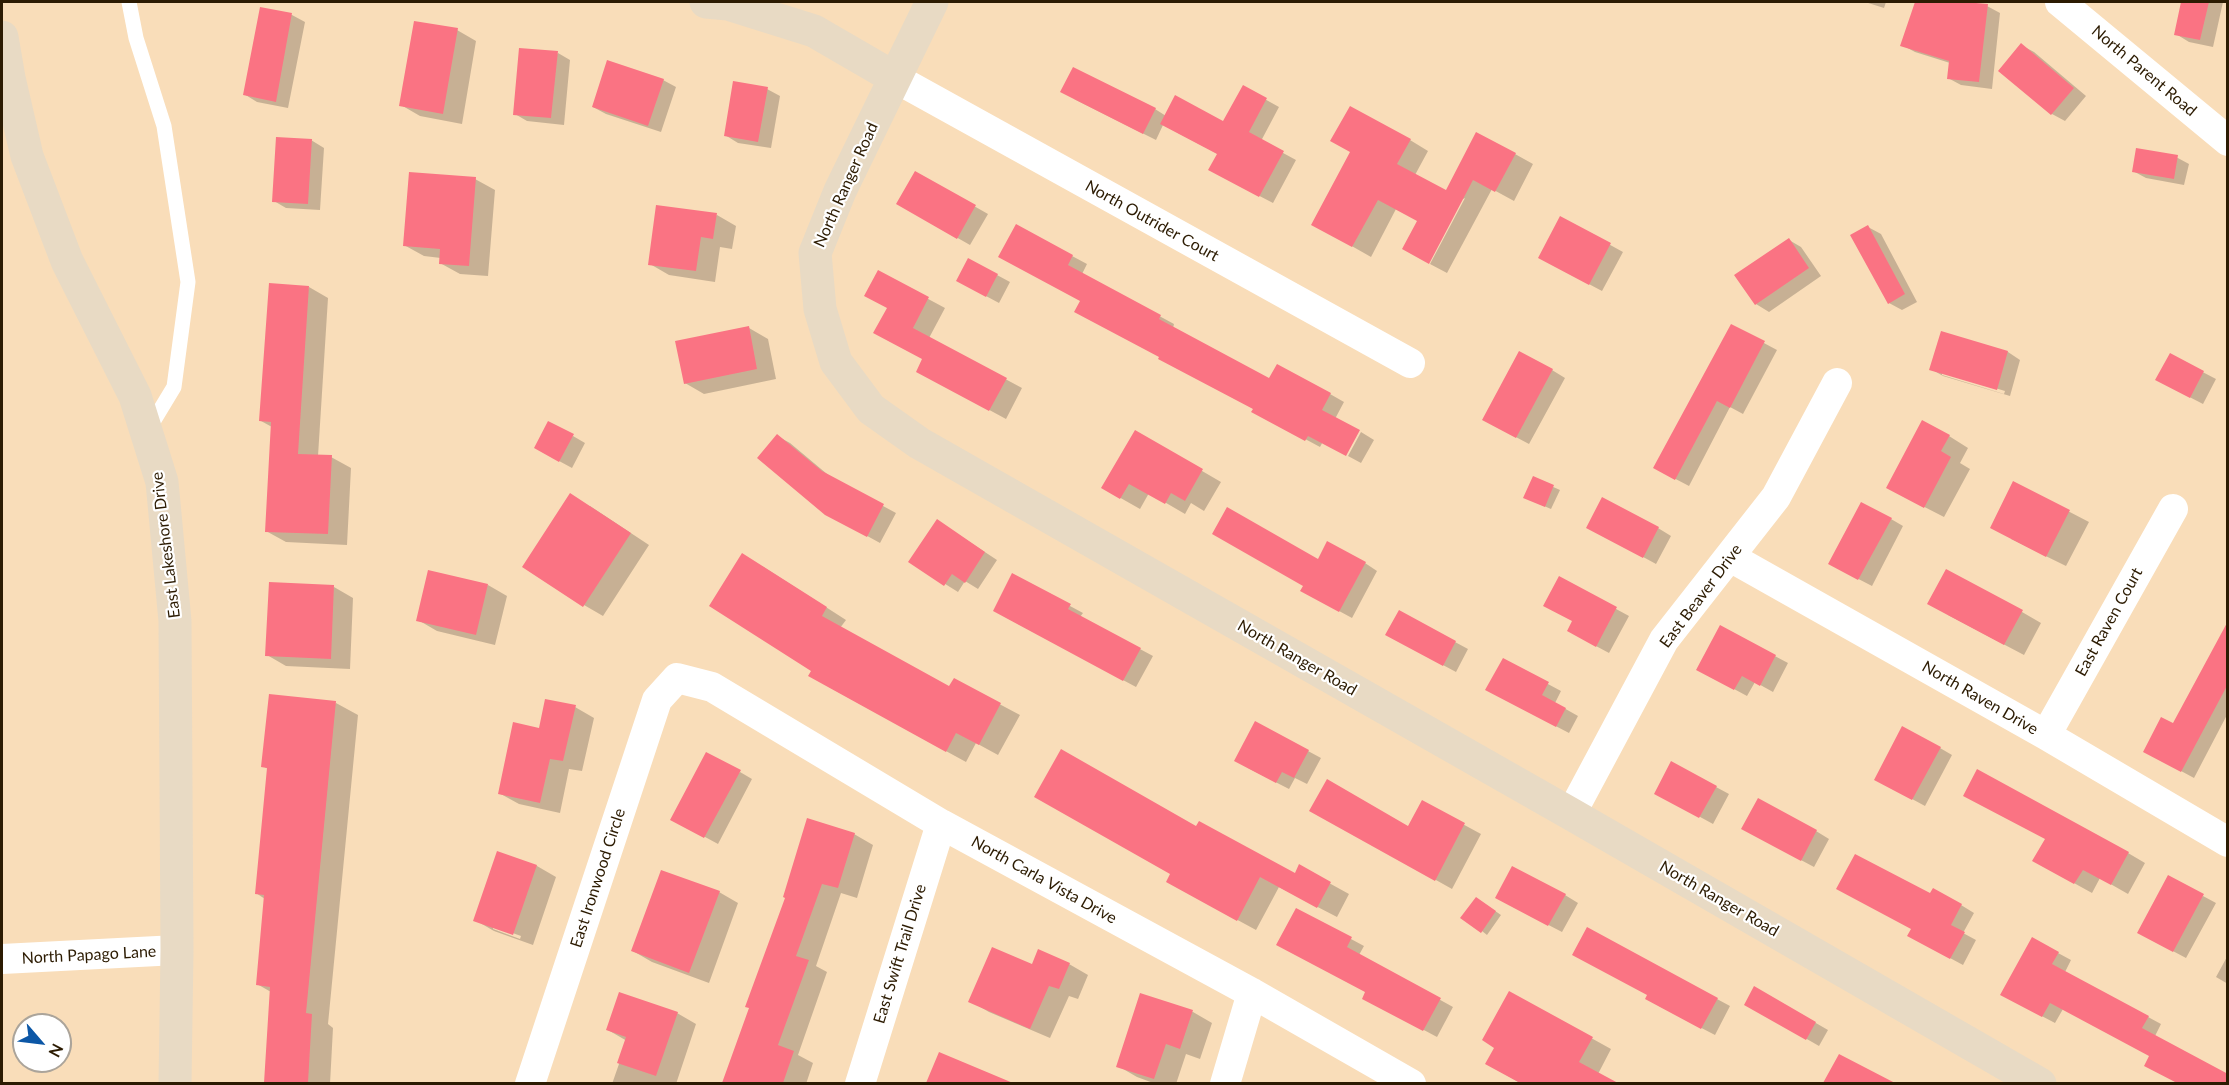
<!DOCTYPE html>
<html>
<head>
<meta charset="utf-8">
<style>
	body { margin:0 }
	#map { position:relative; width:2229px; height:1085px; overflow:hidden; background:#f9ddb9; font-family:Lato,sans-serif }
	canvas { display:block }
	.frame { position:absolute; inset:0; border:3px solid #2c1b02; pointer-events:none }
	.north { position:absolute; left:12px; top:1013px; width:60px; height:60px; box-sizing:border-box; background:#fff; border:2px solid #aba49a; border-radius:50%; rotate:118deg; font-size:16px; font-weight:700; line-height:24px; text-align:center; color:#2c1b02 }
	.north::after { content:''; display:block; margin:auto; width:21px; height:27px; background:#0c57a6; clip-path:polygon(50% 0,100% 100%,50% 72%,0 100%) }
</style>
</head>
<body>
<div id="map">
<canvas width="2229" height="1085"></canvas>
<div class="frame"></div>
<div class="north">N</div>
</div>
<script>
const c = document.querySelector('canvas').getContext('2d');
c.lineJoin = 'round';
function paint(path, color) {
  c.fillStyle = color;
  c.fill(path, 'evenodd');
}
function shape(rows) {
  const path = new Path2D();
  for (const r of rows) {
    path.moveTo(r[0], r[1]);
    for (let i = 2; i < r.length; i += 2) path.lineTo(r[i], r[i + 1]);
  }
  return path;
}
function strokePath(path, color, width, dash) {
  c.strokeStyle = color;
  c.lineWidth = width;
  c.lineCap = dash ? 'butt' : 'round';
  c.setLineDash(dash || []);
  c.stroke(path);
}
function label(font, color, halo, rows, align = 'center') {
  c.font = font + ' Lato,sans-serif';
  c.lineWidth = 4.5;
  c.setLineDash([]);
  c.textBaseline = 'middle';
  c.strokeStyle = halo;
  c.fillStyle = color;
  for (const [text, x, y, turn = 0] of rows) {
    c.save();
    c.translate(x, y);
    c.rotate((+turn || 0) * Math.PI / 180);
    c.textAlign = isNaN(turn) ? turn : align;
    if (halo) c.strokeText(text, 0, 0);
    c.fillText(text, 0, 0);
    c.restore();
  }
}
paint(shape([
	[1865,2,1886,2,1884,8],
	[1916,2,1954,2,1987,6,2000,13,1992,89,1961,85,1948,78,1950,63,1915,52,1902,45],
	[2183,2,2223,2,2213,47,2189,42,2176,34],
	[261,9,292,15,305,22,288,108,257,102,244,94],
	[457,30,476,41,462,124,420,116,401,105],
	[2021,45,2034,52,2086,96,2065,121,2052,114],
	[558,53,570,60,564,125,527,121,515,114],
	[663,80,676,87,661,132,606,114,593,107],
	[1243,87,1279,107,1261,141,1296,160,1273,203,1223,177,1218,154,1163,125,1156,140,1074,99,1155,109,1166,116,1224,123],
	[767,89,780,96,771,148,738,143,725,135],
	[311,140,324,148,320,210,286,208,274,201],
	[1410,140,1428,151,1415,175,1446,192,1515,154,1533,164,1514,201,1492,189,1447,273,1430,264,1465,198,1419,221,1396,209,1371,257,1313,224],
	[2176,157,2189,164,2184,185,2146,178,2133,171],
	[916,173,988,214,970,245,898,204],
	[475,179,495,190,488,276,460,274,440,263,441,258,424,256,404,245],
	[717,215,736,226,732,249,720,247,715,282,669,275,650,264],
	[1561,218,1623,252,1602,291,1553,265],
	[1016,226,1087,264,1082,274,1174,324,1173,328,1270,380,1330,394,1344,402,1320,447,1268,419,1254,409,1161,357,1082,301],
	[1868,227,1881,234,1917,302,1902,310,1889,303],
	[1789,240,1801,247,1821,276,1769,312,1756,304],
	[878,272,945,308,929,338,1022,388,1006,419,934,380,924,359,888,308],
	[997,275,1010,282,999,303,971,288],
	[309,287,328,298,318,456,331,457,351,468,347,545,286,542,266,531,272,427,261,421],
	[1732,326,1777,350,1743,414,1730,407,1689,486,1668,475],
	[749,328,768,339,776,379,704,394,685,383],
	[1942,333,2008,352,2020,360,2010,396,1943,376,1931,369],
	[1942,372,2005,391,2004,394,1942,375],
	[2170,355,2216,379,2203,404,2170,387],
	[1552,370,1565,378,1529,444,1497,427],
	[1135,432,1221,482,1204,511,1191,503,1185,514,1149,493,1140,509,1103,488],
	[1361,432,1374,440,1361,463,1348,456],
	[573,436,585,443,572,468,548,455],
	[777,436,790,443,833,479,896,513,880,543,840,521],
	[1949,436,1968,448,1960,463,1970,469,1944,517,1907,498],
	[1533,478,1560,490,1551,509,1530,500],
	[2014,483,2089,522,2066,566,2011,539],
	[590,506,649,545,603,616,584,605],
	[1891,519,1903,526,1872,586,1843,571],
	[1658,528,1671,536,1656,564,1601,534],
	[950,529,997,560,978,589,965,581,958,592,910,562],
	[1365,563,1377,571,1352,618,1315,598],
	[762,566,846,620,840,628,950,688,954,680,1020,715,998,755,976,743,966,762,829,687,813,670],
	[1559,578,1629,616,1609,653,1581,638],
	[488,585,507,596,495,645,437,631,418,620],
	[334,587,353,598,350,669,286,666,267,655],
	[1070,606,1083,613,1080,617,1153,656,1136,687,1007,618],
	[2022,612,2041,623,2024,655,1948,615],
	[2228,623,2228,713,2194,778,2157,758],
	[1720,627,1788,663,1773,692,1755,682,1747,696,1710,676],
	[1400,642,1455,642,1468,649,1456,672],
	[1503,660,1561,691,1555,703,1578,716,1569,733,1500,697],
	[336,703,358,715,328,1024,333,1028,330,1084,266,1084,271,992,257,984,265,899,256,893,268,769,263,766],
	[575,707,594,718,582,771,569,769,560,813,519,804,499,793,540,729],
	[1940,748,1952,755,1925,806,1888,786],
	[1308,751,1321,758,1307,784,1295,778,1289,789,1248,768],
	[740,772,752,779,718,844,683,825],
	[1716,787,1729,794,1713,824,1669,800],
	[1422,802,1481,834,1452,889,1311,810,1408,828],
	[1196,828,1295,875,1300,867,1349,894,1337,917,1279,887,1256,930,1186,892,1172,874],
	[1816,831,1829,839,1814,867,1756,836],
	[854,834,873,845,857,898,841,893,816,966,827,972,798,1055,813,1063,806,1084,723,1084,751,1008,787,897],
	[498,853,537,866,556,877,533,945,494,931,475,920],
	[493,926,521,936,520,939,493,929],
	[2128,853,2145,863,2128,894,2100,878,2092,893,2034,861],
	[719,892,738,903,709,983,652,962,633,951],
	[1565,895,1578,903,1562,932,1510,905],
	[1930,895,1961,905,1974,913,1963,933,1976,940,1963,965,1922,943],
	[2203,896,2216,903,2186,958,2152,940],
	[1482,902,1501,915,1487,935,1482,931],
	[1351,939,1364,946,1359,955,1453,1007,1437,1037,1377,1005,1367,992,1291,952],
	[2058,953,2071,960,2065,972,2161,1024,2155,1036,2228,1075,2228,1084,2179,1084,2159,1072,2151,1056,2063,1009,2055,1023,2015,1002],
	[2228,955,2228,984,2216,977],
	[1069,964,1088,975,1078,999,1069,996,1050,1038,989,1012,970,1001,1033,966],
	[1755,988,1828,1030,1819,1046,1746,1004],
	[1510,993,1611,1049,1598,1074,1615,1084,1522,1084,1487,1064,1496,1047],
	[1141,995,1193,1012,1212,1023,1200,1059,1186,1054,1176,1084,1156,1084,1137,1077,1118,1066],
	[1717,999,1730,1006,1715,1035,1659,1006],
	[677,1013,696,1024,676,1084,612,1084,627,1041,608,1030],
	[940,1054,987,1074,1004,1084,928,1084],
	[1840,1056,1892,1084,1825,1084]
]), '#0003');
paint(shape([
	[1915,2,1964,2,1988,4,1979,82,1947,79,1949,61,1900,46],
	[2181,2,2209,2,2200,40,2174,35],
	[260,7,292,13,276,102,243,95],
	[414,21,458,28,443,114,399,106],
	[2021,43,2074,88,2051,115,1998,71],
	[519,48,558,51,551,118,513,115],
	[607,60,664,79,648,126,592,107],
	[1073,67,1156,108,1143,134,1060,92],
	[733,81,768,87,758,142,724,136],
	[1243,85,1267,98,1249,132,1284,151,1259,197,1208,170,1217,154,1160,124,1175,95,1223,121],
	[1350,106,1411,139,1397,164,1446,190,1476,132,1516,153,1495,192,1473,180,1429,264,1402,249,1417,221,1378,200,1352,247,1311,225,1350,152,1330,141],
	[276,137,312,139,308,204,272,202],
	[2136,148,2178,155,2174,179,2132,172],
	[915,171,976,205,957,239,896,204],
	[409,172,476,177,469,266,439,264,440,249,403,246],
	[656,205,717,213,713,239,701,237,696,271,648,265],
	[1560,216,1611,243,1589,285,1538,258],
	[1016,224,1073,255,1068,265,1161,315,1159,319,1269,378,1277,364,1331,393,1322,410,1360,430,1346,456,1308,436,1305,441,1251,412,1253,409,1158,359,1159,357,1074,312,1080,301,998,257],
	[1868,225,1905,294,1888,304,1850,235],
	[1789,238,1809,268,1755,305,1734,275],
	[968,258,998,274,986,297,956,281],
	[878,270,929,297,913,328,1007,378,989,411,916,372,922,359,873,333,887,308,864,296],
	[269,283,309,286,298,454,332,455,328,534,265,532,271,422,259,421],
	[1731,324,1765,341,1730,408,1717,401,1675,480,1653,468],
	[749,326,757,369,684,384,675,341],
	[1941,331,2008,351,1997,390,1929,370],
	[1519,351,1553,369,1516,438,1482,420],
	[2170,353,2204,371,2190,398,2155,380],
	[1922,420,1950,435,1941,451,1951,457,1924,508,1886,488],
	[548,421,574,434,559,462,534,448],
	[1135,430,1203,469,1185,501,1171,493,1165,504,1129,484,1120,499,1101,488],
	[777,434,822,471,884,504,867,537,825,515,757,458],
	[1533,476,1554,485,1545,507,1523,498],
	[2013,481,2070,510,2046,557,1990,528],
	[570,493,631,533,583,607,522,567],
	[1602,497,1659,527,1643,558,1586,528],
	[1861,502,1892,518,1858,580,1828,564],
	[1227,507,1318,559,1327,541,1366,562,1339,612,1300,591,1303,586,1212,534],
	[937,519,985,552,965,583,952,574,944,586,908,562],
	[742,553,827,607,822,616,949,686,954,678,1001,703,979,745,956,733,946,752,808,676,811,671,709,606],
	[1946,569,2023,610,2004,645,1927,604],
	[428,570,488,584,476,635,416,621],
	[1012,573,1071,604,1068,609,1141,648,1123,681,993,611],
	[1559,576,1617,607,1596,647,1567,631,1572,621,1543,606],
	[269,582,334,585,331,659,265,656],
	[1399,610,1456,641,1443,666,1385,635],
	[2228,621,2228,684,2181,772,2143,752,2161,717,2173,723],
	[1720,625,1776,655,1760,686,1742,676,1734,690,1696,670],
	[1503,658,1549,682,1542,695,1566,708,1556,727,1485,690],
	[269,694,336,701,306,1013,312,1014,308,1083,264,1083,270,987,256,985,264,895,255,894,267,768,261,767],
	[545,699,576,705,563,761,550,759,540,803,498,794,513,722,539,728],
	[1255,721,1309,750,1294,778,1282,772,1276,783,1234,761],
	[1902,726,1941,747,1912,800,1874,780],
	[1061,749,1196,826,1199,821,1295,873,1299,864,1331,882,1317,908,1260,877,1237,921,1166,882,1170,874,1034,797],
	[706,752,741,770,704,838,670,820],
	[1671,761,1717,786,1699,818,1654,794],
	[1977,769,2129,852,2111,885,2083,870,2074,884,2032,861,2045,839,1963,796],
	[1327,779,1408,826,1422,800,1465,823,1435,881,1309,811],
	[1758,798,1817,830,1801,861,1741,829],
	[807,818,855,833,838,888,822,884,796,956,809,960,778,1045,794,1051,783,1083,722,1083,749,1008,745,1007,785,898,783,897],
	[497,851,537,865,513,935,473,921],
	[1855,854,1930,893,1933,888,1962,904,1951,925,1965,932,1950,959,1907,936,1911,929,1836,889],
	[1512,866,1566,894,1548,926,1495,898],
	[661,870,720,891,689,973,631,951],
	[2168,875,2204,894,2173,952,2137,933],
	[1476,897,1496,911,1481,933,1460,918],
	[1296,908,1352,937,1347,947,1441,998,1423,1031,1362,999,1365,992,1276,945],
	[1587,927,1718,998,1701,1029,1645,999,1647,995,1572,955],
	[2032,937,2059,952,2052,964,2149,1016,2142,1028,2228,1074,2228,1083,2177,1083,2144,1066,2149,1056,2050,1003,2042,1017,2000,995],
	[992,947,1032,964,1038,949,1070,963,1059,989,1049,986,1030,1029,968,1002],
	[1754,986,1816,1022,1806,1040,1744,1005],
	[1509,991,1593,1037,1579,1062,1618,1083,1520,1083,1485,1064,1494,1048,1482,1040],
	[619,992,678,1012,656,1076,617,1063,626,1037,606,1030],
	[1140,993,1193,1010,1180,1049,1166,1044,1154,1079,1116,1067],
	[939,1052,1013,1083,926,1083],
	[1839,1054,1895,1083,1823,1083]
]), '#fa7383');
strokePath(shape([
	[129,2,136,38,164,126,188,282,174,387,148,430]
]), '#fff', 15);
strokePath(shape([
	[2060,2,2228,141],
	[895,78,1410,363],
	[1730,557,2046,735,2228,842],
	[2046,735,2173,509],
	[1571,814,1664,640,1776,497,1837,383],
	[2,959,177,950],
	[530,1084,657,700,677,678,712,687,941,824,1252,993,1411,1084],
	[860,1084,941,824],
	[1225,1084,1252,993]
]), '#fff', 30);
strokePath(shape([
	[706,2,728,4,814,31,895,78],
	[932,2,840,191,815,253,820,309,836,362,871,409,919,443,1571,814,2040,1084],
	[2,37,9,78,27,156,67,261,135,396,162,482,175,621,177,950,175,1084]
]), '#e8dac4', 33);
label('16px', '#2c1b02', '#fff', [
	["North Parent Road",2144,71,40],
	["North Ranger Road",846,185,-66],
	["North Outrider Court",1152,221,29],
	["East Lakeshore Drive",166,545,-97],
	["East Beaver Drive",1701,596,-53],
	["East Raven Court",2109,622,-61],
	["North Ranger Road",1297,658,30],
	["North Raven Drive",1980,698,30],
	["East Ironwood Circle",598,878,-72],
	["North Carla Vista Drive",1044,880,29],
	["North Ranger Road",1719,899,30],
	["East Swift Trail Drive",900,954,-73],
	["North Papago Lane",89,955,-3]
]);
</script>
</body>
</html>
